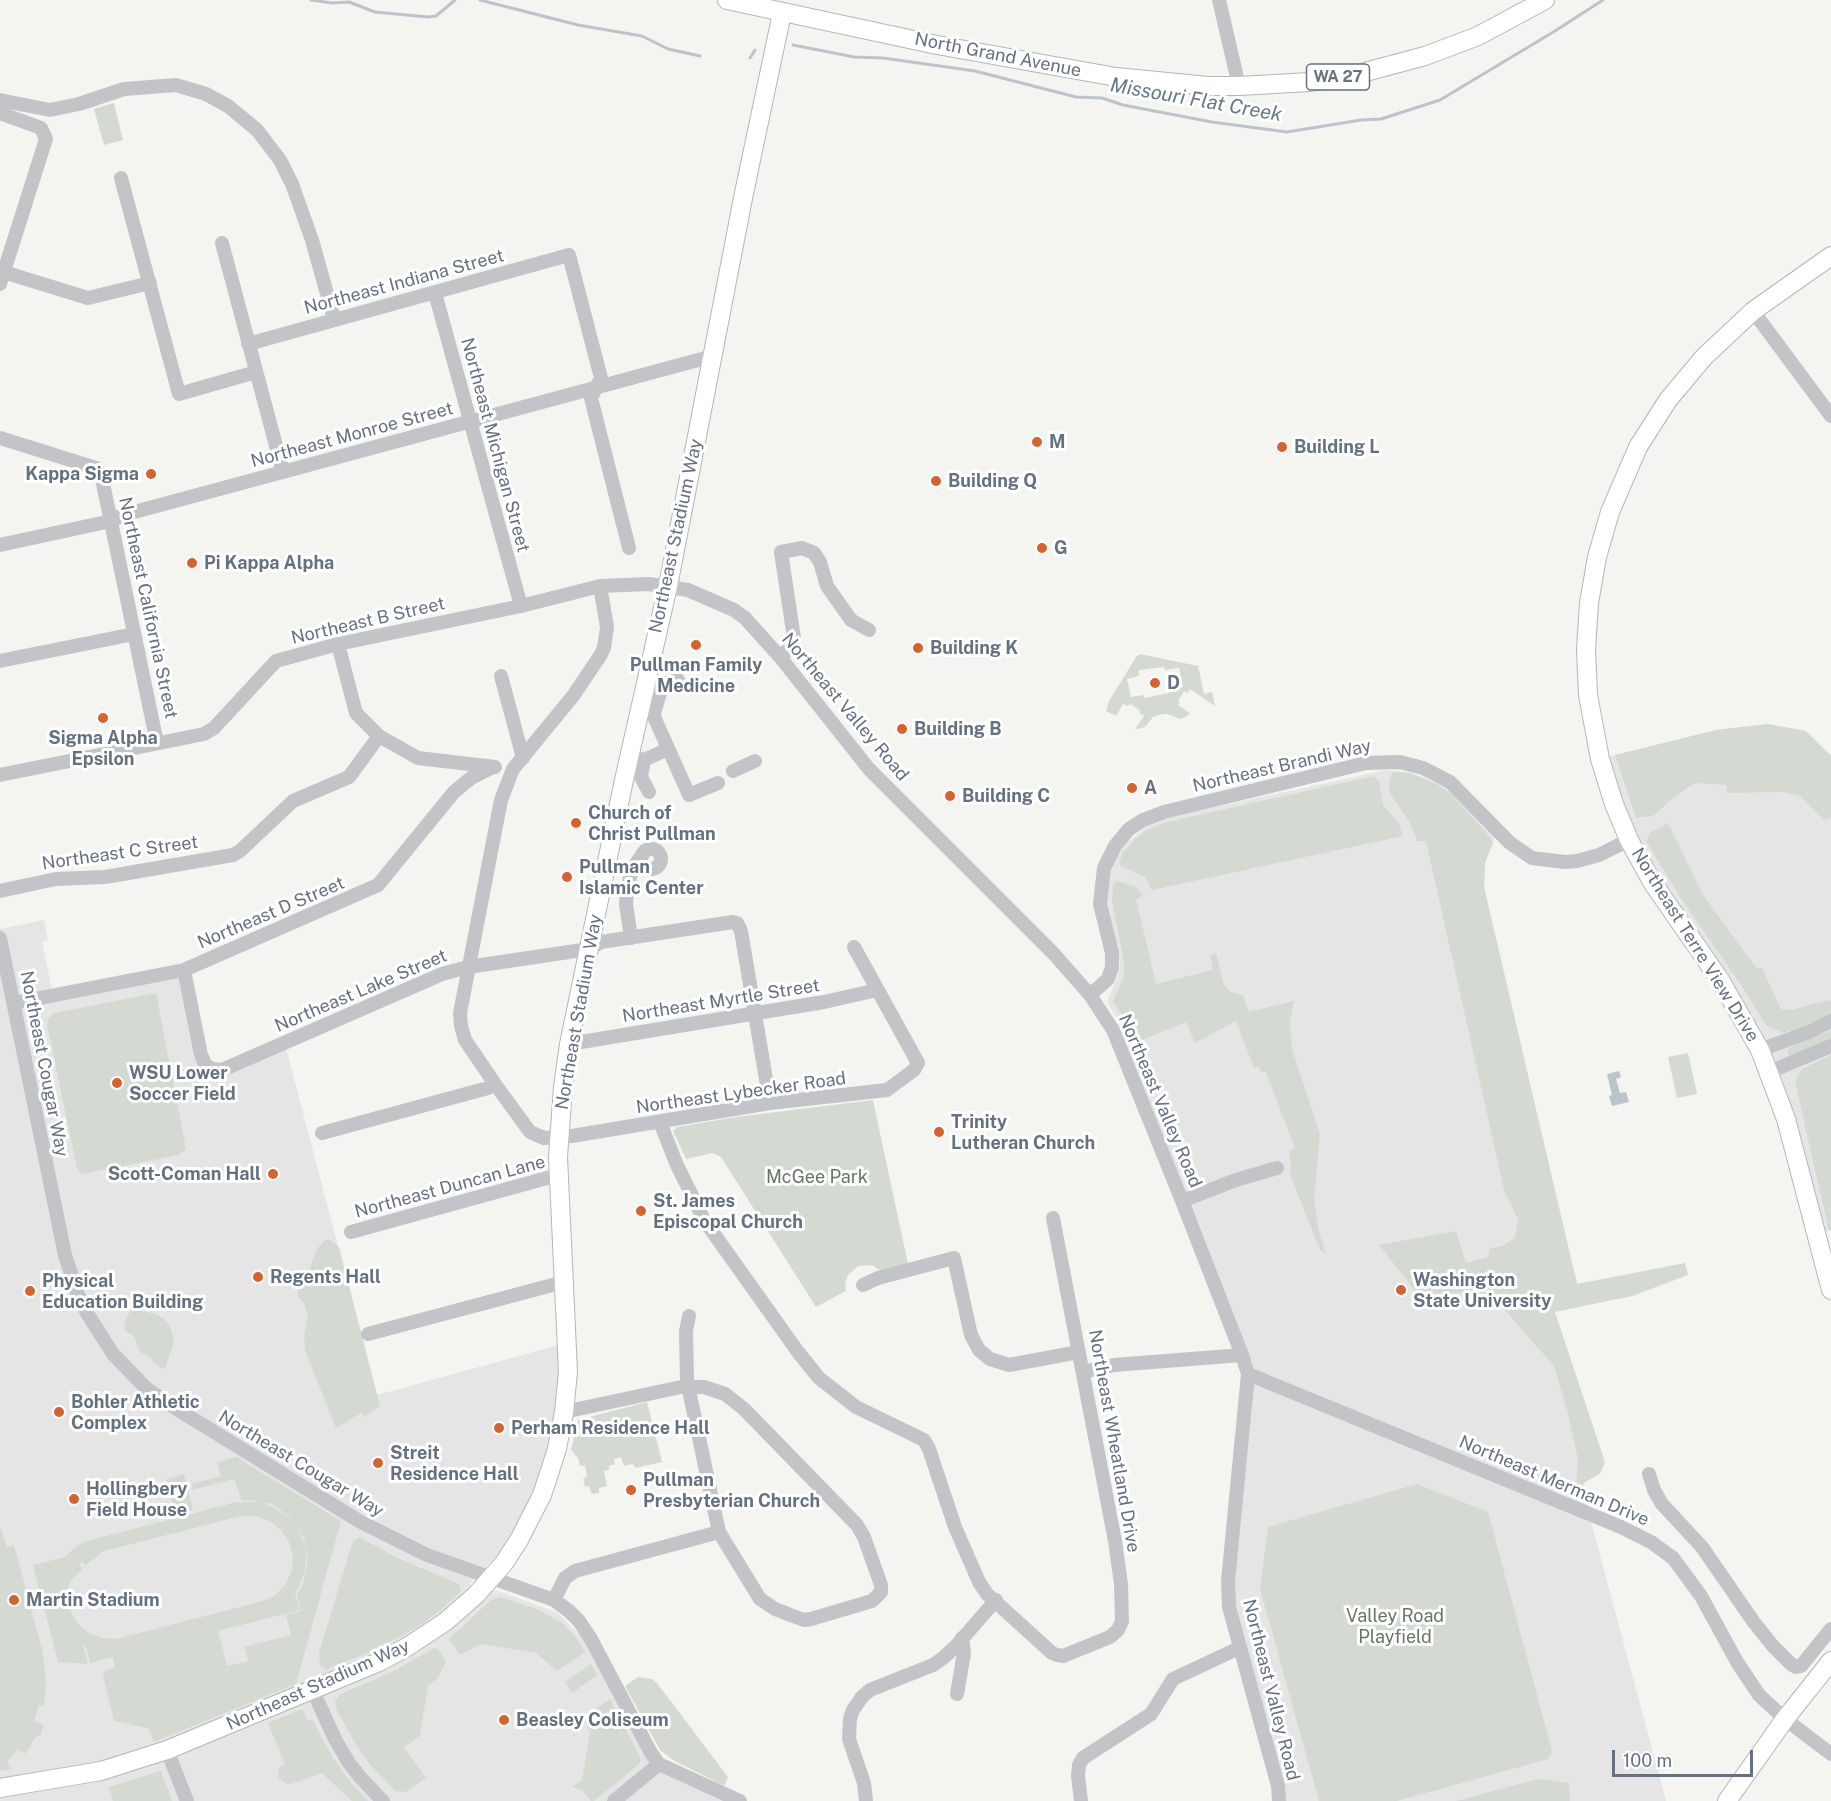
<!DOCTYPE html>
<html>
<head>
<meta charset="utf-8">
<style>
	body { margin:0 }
	#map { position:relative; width:1831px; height:1801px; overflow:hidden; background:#f4f4f0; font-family:"Public Sans",sans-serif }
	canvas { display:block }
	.scale { position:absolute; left:1612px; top:1750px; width:141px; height:27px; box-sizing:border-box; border:3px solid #65717f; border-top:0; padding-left:8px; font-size:18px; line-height:21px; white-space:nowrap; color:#65717f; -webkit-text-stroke:4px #fff; paint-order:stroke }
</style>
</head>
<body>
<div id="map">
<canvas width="1831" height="1801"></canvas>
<div class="scale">100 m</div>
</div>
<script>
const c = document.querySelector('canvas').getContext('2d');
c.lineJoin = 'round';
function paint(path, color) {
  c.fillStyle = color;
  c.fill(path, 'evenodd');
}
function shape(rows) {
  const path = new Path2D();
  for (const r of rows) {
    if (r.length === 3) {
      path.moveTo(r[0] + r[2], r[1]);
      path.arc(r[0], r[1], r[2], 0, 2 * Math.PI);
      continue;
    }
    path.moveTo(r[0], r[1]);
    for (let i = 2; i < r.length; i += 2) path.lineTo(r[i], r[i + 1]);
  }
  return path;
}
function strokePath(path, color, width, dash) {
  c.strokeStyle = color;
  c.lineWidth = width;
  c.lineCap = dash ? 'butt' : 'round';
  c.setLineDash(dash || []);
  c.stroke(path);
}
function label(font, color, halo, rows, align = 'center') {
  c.font = font + ' "Public Sans",sans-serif';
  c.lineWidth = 6;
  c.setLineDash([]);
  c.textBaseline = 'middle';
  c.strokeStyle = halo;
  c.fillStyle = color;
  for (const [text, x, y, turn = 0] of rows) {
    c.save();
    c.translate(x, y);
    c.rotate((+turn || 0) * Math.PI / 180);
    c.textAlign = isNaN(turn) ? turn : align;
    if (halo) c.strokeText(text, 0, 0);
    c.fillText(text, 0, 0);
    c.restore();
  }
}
paint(shape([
	[1768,724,1806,731,1831,756,1831,1230,1816,1235,1769,1072,1652,882,1600,759,1716,730],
	[1386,770,1410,772,1444,787,1460,799,1495,837,1485,863,1484,887,1563,1231,1582,1300,1538,1311,1578,1445,1590,1518,1666,1801,1285,1801,1285,1790,1235,1610,1234,1589,1254,1370,1124,1043,1118,1020,1107,1002,1118,975,1120,963,1107,905,1107,884,1114,859,1127,843,1151,823,1188,813],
	[44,920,48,940,42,942,54,1000,178,975,194,1057,204,1071,286,1048,377,1395,559,1345,558,1379,553,1425,536,1489,519,1521,499,1554,469,1584,504,1593,558,1613,585,1640,666,1774,724,1801,0,1801,0,929]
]), '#e4e5e4');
paint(shape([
	[114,103,123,140,104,145,94,109],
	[1140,654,1198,666,1204,694,1212,692,1215,706,1190,689,1187,693,1184,691,1178,701,1180,703,1178,705,1190,713,1187,716,1180,719,1168,714,1163,714,1153,717,1145,727,1137,729,1135,729,1144,716,1139,713,1140,710,1130,704,1128,706,1123,704,1116,716,1106,711,1109,701,1136,657],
	[1164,667,1165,670,1179,668,1183,687,1169,690,1169,693,1145,698,1143,695,1131,697,1127,679,1139,676,1139,670],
	[1768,724,1806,731,1831,756,1831,818,1824,820,1800,796,1783,792,1726,793,1727,785,1695,783,1675,796,1653,816,1636,818,1615,755,1716,730],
	[1393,772,1409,773,1423,778,1437,784,1451,794,1490,837,1493,843,1485,863,1484,887,1577,1284,1685,1263,1688,1275,1632,1296,1555,1312,1605,1462,1600,1474,1576,1487,1578,1459,1567,1410,1554,1366,1497,1301,1482,1293,1455,1293,1422,1299,1379,1245,1456,1231,1466,1263,1488,1257,1490,1248,1502,1246,1515,1238,1518,1219,1504,1190,1426,841,1417,841,1411,824,1389,792,1389,780],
	[1374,776,1379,782,1383,805,1398,822,1403,836,1152,890,1145,877,1123,867,1119,864,1122,854,1134,840,1147,830,1163,823],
	[1668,823,1703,895,1756,968,1762,968,1781,1009,1791,1010,1829,1000,1831,1001,1831,1015,1792,1033,1791,1030,1783,1033,1766,1025,1741,985,1680,897,1646,841,1651,832],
	[1117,881,1137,887,1143,896,1136,899,1156,984,1213,970,1210,955,1216,953,1224,985,1231,992,1243,995,1248,1012,1294,1001,1290,1021,1292,1049,1320,1134,1314,1198,1318,1228,1326,1255,1319,1248,1290,1174,1291,1162,1289,1152,1295,1148,1266,1072,1261,1072,1258,1066,1254,1068,1236,1021,1195,1043,1186,1022,1130,1045,1123,1017,1113,1001,1124,976,1124,962,1112,901,1113,885],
	[156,993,186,1149,179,1155,82,1174,77,1168,47,1024,48,1019,54,1013],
	[1831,1030,1831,1040,1791,1056,1788,1055,1788,1048],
	[1688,1053,1697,1094,1677,1098,1668,1057],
	[1831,1055,1831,1230,1829,1231,1796,1086,1797,1076,1802,1069],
	[873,1100,908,1264,882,1272,872,1265,858,1266,848,1275,845,1284,846,1291,816,1307,721,1157,712,1153,686,1159,673,1131,677,1127,736,1117],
	[325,1240,330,1240,339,1247,380,1406,364,1417,361,1413,336,1428,305,1350,304,1335,308,1315,304,1303,299,1298,297,1292,304,1284,317,1249],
	[131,1309,156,1314,165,1320,170,1326,174,1341,165,1369,160,1368,153,1362,152,1359,140,1352,134,1337,124,1329,126,1320],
	[647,1402,662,1462,635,1468,633,1464,624,1466,621,1457,614,1459,615,1464,609,1466,609,1470,604,1471,607,1486,599,1488,599,1493,592,1494,589,1486,585,1487,583,1479,587,1477,585,1465,580,1466,578,1458,571,1450,578,1420],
	[236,1457,341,1521,296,1684,154,1742,148,1728,114,1721,103,1676,106,1670,115,1668,113,1657,90,1663,86,1647,83,1646,88,1664,58,1662,33,1565,65,1557,77,1546,87,1541,237,1502,260,1502,271,1506,291,1519,298,1528,306,1550,305,1573,295,1594,300,1610,218,1631,227,1666,248,1661,244,1647,291,1635,286,1615,301,1611,297,1594,303,1584,308,1561,304,1538,291,1518,272,1504,249,1500,242,1501,234,1479,192,1490,193,1485,191,1484,221,1476,217,1462],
	[241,1516,256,1516,270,1521,281,1530,289,1542,293,1556,292,1570,286,1584,276,1595,263,1601,116,1639,102,1638,89,1633,78,1624,71,1612,67,1598,68,1587,71,1580,83,1569,79,1565,83,1560,82,1562,86,1565,104,1551],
	[184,1474,193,1510,175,1515,166,1479],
	[1417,1484,1488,1512,1552,1751,1548,1759,1397,1801,1319,1801,1260,1589,1268,1527],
	[0,1526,7,1547,14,1545,43,1653,46,1685,44,1705,39,1705,34,1721,44,1725,40,1736,37,1735,25,1754,18,1750,7,1762,12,1769,0,1771],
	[360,1537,395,1557,459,1584,461,1591,442,1609,416,1628,374,1650,326,1670,320,1665,319,1653,352,1544,354,1540],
	[500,1597,537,1609,561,1622,575,1636,585,1652,557,1671,536,1653,481,1644,460,1655,449,1639,491,1600],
	[434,1648,438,1649,446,1661,438,1678,428,1685,420,1736,404,1747,426,1778,405,1792,395,1791,372,1767,360,1751,337,1711,335,1701,341,1694,392,1672],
	[591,1664,597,1675,572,1693,565,1682],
	[638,1677,652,1679,657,1683,728,1777,724,1786,673,1760,660,1750,625,1686],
	[610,1699,640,1757,640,1763,594,1801,591,1801,582,1790,572,1787,582,1780,590,1732,584,1719,585,1716],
	[300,1710,303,1710,308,1721,312,1719,333,1758,352,1784,368,1801,352,1801,322,1773,291,1784,285,1783,278,1777,279,1768,285,1764,268,1723],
	[161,1771,172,1801,113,1801,109,1787],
	[1538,1779,1569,1783,1570,1801,1456,1801]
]), '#d4dad1');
paint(shape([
	[1619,1071,1621,1077,1616,1079,1620,1093,1626,1092,1629,1102,1612,1106,1609,1096,1612,1095,1607,1074]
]), '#bbc4ca');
strokePath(shape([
	[311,0,332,3,349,2,375,12,428,17,436,16,455,0],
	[480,0,578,25,642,36,668,49,700,56],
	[793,45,854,57,883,58,975,71,1076,97,1102,98,1123,105,1212,122,1287,132,1361,120,1381,119,1440,100,1555,31,1603,0],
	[750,58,755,50]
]), '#bbc4ca', 3);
const major = shape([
	[727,0,937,45,1116,77,1208,86,1239,86,1310,82,1358,74,1425,56,1478,36,1545,0],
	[1831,256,1753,311,1704,357,1668,400,1638,447,1610,512,1597,557,1589,603,1586,649,1588,695,1600,759,1614,804,1629,840,1652,882,1720,980,1760,1050,1786,1119,1831,1290],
	[0,1788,101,1771,167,1750,379,1662,407,1647,445,1622,476,1595,504,1563,519,1540,542,1495,557,1449,564,1412,568,1372,558,1157,563,1087,569,1044,624,780,668,586,744,193,782,13],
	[1727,1801,1785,1719,1831,1661]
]);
strokePath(major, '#b3b6b9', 20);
strokePath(shape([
	[1219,0,1239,86],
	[0,100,50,110,79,104,124,89,176,85,206,94,228,106,257,130,280,160,292,184,312,240,334,319],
	[0,113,41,128,46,139,0,284],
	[121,178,179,394,256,372],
	[222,243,283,472],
	[0,271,88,298,150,283],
	[435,293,521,606],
	[1753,311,1831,416],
	[248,344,569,255,601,378,591,398,629,548],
	[0,438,96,468,101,474,157,743],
	[0,545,111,521,123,515,713,356],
	[600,586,607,627,604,648,600,656,573,696,513,769,501,800,460,1013,461,1026,465,1040,495,1084,530,1132,544,1138,572,1136,770,1103,887,1090,914,1070,918,1063,854,947],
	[338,644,356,713,379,736,418,758,495,767],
	[780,657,790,648,794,638,781,552,802,548,814,553,820,562,827,586,851,620,869,630],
	[0,661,134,634],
	[501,676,523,758],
	[678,680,666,683,662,687,654,713,655,719,689,795,718,783],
	[629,756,644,760,668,749],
	[644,760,641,777,649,792],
	[733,771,755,761],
	[0,775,204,734,214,728,276,661,338,644,521,606,600,586,649,584,688,590,734,610,745,618,780,657,869,769,1054,954,1090,995,1113,1030,1182,1201,1242,1355,1248,1374,1228,1581,1229,1607,1278,1786,1279,1801],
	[651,859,10],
	[0,891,56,879,105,877,233,855,240,851,293,801,349,777,379,736],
	[0,938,65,1255,78,1295,87,1313,113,1354,146,1388,167,1403,359,1521,427,1555,554,1600,569,1611,579,1621,591,1639,651,1753,659,1764,740,1801],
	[631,938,626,904,627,890,632,869,643,854],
	[184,970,201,1055,206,1066,213,1069,222,1070,442,974,468,967,589,949,601,942,733,922,737,923,741,931,770,1103],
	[1090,995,1108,979,1112,967,1112,953,1100,904,1104,868,1115,846,1129,829,1143,820,1164,812,1366,763,1400,762,1423,768,1450,782,1510,843,1532,858,1565,862,1577,861,1599,855,1629,840],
	[14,1003,184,970,378,885,454,792,471,778,493,767],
	[569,1044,824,1002,877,990],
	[1760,1050,1809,1032,1831,1021],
	[1769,1072,1831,1046],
	[660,1122,676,1163,704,1220,798,1352,819,1378,856,1407,924,1440,929,1449,955,1527,979,1582,987,1594,1052,1653,1057,1655,1063,1656,1110,1637,1118,1630,1122,1621,1121,1584,1115,1541,1053,1218],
	[322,1133,488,1088,495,1084],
	[1182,1201,1236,1180,1277,1168],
	[351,1232,558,1175],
	[863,1285,878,1278,954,1258,971,1335,979,1350,990,1359,1009,1365,1079,1352],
	[368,1334,564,1282],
	[1083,1372,1114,1365,1242,1355],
	[1248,1374,1621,1527,1651,1542,1673,1558,1701,1596,1737,1662,1759,1695,1785,1719,1831,1754],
	[564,1412,681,1387,704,1387,725,1394,744,1409,857,1525,864,1537,881,1585,881,1592,872,1601,811,1619,804,1620,793,1616,775,1609,760,1599,719,1532],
	[1649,1474,1654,1490,1662,1504,1702,1547,1753,1621,1772,1645,1791,1664,1796,1667,1801,1666,1831,1629],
	[554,1600,565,1578,575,1571,719,1532,687,1381,686,1331,689,1316],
	[312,1689,336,1741,349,1763,360,1777,383,1801],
	[957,1694,964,1653,962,1638],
	[167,1750,187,1801],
	[614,1801,659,1764],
	[866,1801,864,1783,849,1739,850,1719,853,1710,862,1697,870,1690,933,1665,943,1658,955,1647,996,1600],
	[1081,1801,1078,1776,1079,1765,1083,1758,1151,1714,1173,1679,1239,1648]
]), '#c2c4c8', 14);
strokePath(major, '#fff', 18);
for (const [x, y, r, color] of [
	[1037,442,6,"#d7622d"],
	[1282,447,6,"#d7622d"],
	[151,474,6,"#d7622d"],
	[936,481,6,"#d7622d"],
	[1042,548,6,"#d7622d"],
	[192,563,6,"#d7622d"],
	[696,645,6,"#d7622d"],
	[918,648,6,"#d7622d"],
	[1155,683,6,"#d7622d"],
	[103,718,6,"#d7622d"],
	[902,729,6,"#d7622d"],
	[1132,788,6,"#d7622d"],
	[950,796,6,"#d7622d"],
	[576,823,6,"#d7622d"],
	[567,877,6,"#d7622d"],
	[117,1083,6,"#d7622d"],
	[939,1132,6,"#d7622d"],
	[273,1174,6,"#d7622d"],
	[641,1211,6,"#d7622d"],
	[258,1277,6,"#d7622d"],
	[1401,1290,6,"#d7622d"],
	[30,1291,6,"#d7622d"],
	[59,1412,6,"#d7622d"],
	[499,1428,6,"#d7622d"],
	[378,1463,6,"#d7622d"],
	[631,1490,6,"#d7622d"],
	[74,1499,6,"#d7622d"],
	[14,1600,6,"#d7622d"],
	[504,1720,6,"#d7622d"]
]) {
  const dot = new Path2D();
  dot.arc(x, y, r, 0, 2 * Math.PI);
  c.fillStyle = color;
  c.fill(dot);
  strokePath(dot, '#fff', 2);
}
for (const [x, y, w] of [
	[1338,77,63]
]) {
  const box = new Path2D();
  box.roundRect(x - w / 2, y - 13, w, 26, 4.5);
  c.fillStyle = '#fff';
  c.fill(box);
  strokePath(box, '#65717f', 1.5);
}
label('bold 16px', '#65717f', null, [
	["WA 27",1338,77]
]);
label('18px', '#65717f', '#fff', [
	["North Grand Avenue",998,55,11],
	["Northeast Indiana Street",404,282,-15],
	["Northeast Monroe Street",352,435,-15],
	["Northeast Michigan Street",495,445,75],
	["Northeast Stadium Way",676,536,-78],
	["Northeast California Street",148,608,78],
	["Northeast B Street",368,621,-13],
	["Northeast Valley Road",845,707,50],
	["Northeast Brandi Way",1282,766,-13],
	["Northeast C Street",120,853,-8],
	["Northeast D Street",271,913,-23],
	["Northeast Terre View Drive",1695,945,58],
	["Northeast Lake Street",361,991,-23],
	["Northeast Myrtle Street",721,1001,-9],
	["Northeast Stadium Way",579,1012,-80],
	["Northeast Cougar Way",44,1064,79],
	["Northeast Lybecker Road",741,1093,-8],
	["Northeast Valley Road",1160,1101,67],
	["Northeast Duncan Lane",450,1187,-15],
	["Northeast Wheatland Drive",1114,1441,80],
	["Northeast Cougar Way",301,1464,31],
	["Northeast Merman Drive",1554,1481,23],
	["Northeast Stadium Way",318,1685,-24],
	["Northeast Valley Road",1271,1690,76]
]);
label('bold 18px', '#65717f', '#fff', [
	["M",1049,442],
	["Building L",1294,447],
	["Kappa Sigma",139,474,"right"],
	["Building Q",948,481],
	["G",1054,548],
	["Pi Kappa Alpha",204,563],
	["Building K",930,648],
	["Pullman Family",696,665,"center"],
	["Medicine",696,686,"center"],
	["D",1167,683],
	["Building B",914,729],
	["Sigma Alpha",103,738,"center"],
	["Epsilon",103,759,"center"],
	["A",1144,788],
	["Building C",962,796],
	["Church of",588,813],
	["Christ Pullman",588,834],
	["Pullman",579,867],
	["Islamic Center",579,888],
	["WSU Lower",129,1073],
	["Soccer Field",129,1094],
	["Trinity",951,1122],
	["Lutheran Church",951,1143],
	["Scott-Coman Hall",261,1174,"right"],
	["St. James",653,1201],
	["Episcopal Church",653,1222],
	["Regents Hall",270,1277],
	["Washington",1413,1280],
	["State University",1413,1301],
	["Physical",42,1281],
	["Education Building",42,1302],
	["Bohler Athletic",71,1402],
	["Complex",71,1423],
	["Perham Residence Hall",511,1428],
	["Streit",390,1453],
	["Residence Hall",390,1474],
	["Pullman",643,1480],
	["Presbyterian Church",643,1501],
	["Hollingbery",86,1489],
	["Field House",86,1510],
	["Martin Stadium",26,1600],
	["Beasley Coliseum",516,1720]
], 'left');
label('18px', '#657763', '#fff', [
	["McGee Park",817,1177],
	["Valley Road",1395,1616],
	["Playfield",1395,1637]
]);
label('italic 20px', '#657984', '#fff', [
	["Missouri Flat Creek",1196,100,10]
]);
</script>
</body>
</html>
